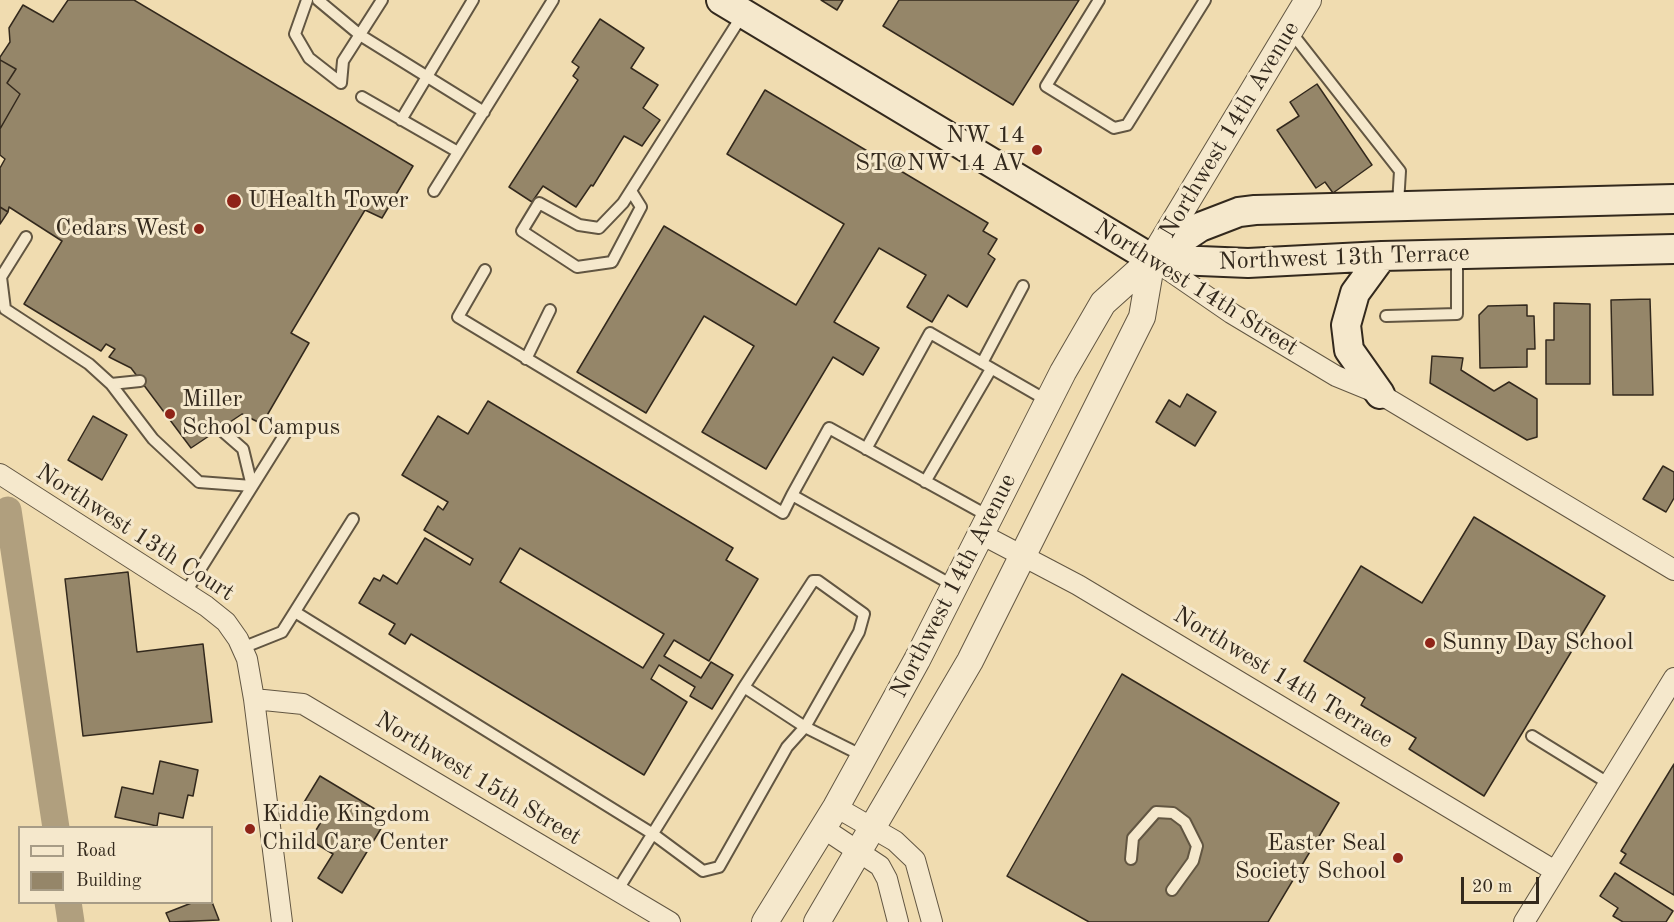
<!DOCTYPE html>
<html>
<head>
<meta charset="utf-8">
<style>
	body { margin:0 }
	#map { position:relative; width:1674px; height:922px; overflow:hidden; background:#f0dcb0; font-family:"Old Standard TT",serif }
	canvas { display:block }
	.legend { position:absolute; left:18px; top:826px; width:195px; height:78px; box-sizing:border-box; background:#f5e8cc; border:2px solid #a79c86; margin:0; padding:8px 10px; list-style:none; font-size:18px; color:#33291d }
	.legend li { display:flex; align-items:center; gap:12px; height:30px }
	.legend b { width:30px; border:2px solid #a79c86 }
	.scale { position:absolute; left:1461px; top:877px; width:78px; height:27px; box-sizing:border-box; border:3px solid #33291d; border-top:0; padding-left:8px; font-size:18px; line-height:21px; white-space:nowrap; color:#33291d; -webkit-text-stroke:4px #f5e8cc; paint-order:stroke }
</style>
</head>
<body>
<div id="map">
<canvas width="1674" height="922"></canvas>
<ul class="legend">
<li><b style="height:8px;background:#f5e8cc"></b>Road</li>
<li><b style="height:16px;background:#958669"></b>Building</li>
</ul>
<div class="scale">20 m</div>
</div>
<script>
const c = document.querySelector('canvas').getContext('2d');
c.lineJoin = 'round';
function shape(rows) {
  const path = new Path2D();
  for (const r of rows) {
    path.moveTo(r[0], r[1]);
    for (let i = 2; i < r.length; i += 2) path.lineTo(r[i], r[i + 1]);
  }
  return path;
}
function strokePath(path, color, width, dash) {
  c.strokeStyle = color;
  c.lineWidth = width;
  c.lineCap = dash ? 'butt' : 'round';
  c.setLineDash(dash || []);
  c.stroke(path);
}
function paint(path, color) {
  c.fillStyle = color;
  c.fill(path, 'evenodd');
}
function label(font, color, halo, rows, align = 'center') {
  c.font = font + ' "Old Standard TT",serif';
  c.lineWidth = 6;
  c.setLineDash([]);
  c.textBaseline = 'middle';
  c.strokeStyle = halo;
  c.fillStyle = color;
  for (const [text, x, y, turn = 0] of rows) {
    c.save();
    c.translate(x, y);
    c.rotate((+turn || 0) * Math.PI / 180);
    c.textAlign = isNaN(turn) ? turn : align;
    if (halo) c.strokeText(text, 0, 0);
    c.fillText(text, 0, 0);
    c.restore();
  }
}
strokePath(shape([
	[8,510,56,828],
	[68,902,71,922]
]), '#b09f7e', 27);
const building = shape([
	[68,0,134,0,413,166,382,218,365,210,291,333,309,343,262,424,242,414,191,448,131,368,109,357,115,349,106,344,101,351,24,304,62,241,9,207,8,212,0,207,0,168,5,159,0,155,0,129,20,94,7,83,16,69,0,60,0,57,10,42,9,28,23,5,53,22,68,0],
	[821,0,843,0,837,10,821,0],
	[899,0,1079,0,1013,105,883,26,899,0],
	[600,19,644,48,631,68,658,85,643,108,660,120,642,146,624,136,593,186,591,185,576,207,543,186,532,202,509,187,578,80,573,76,579,67,572,62,600,19],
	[0,60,16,69,7,83,20,94,0,129,0,60],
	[1317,84,1372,165,1333,193,1325,182,1316,188,1277,130,1299,116,1290,102,1317,84],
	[765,90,988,223,983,231,997,239,988,254,995,259,967,307,948,295,932,322,907,307,926,275,879,248,834,322,879,348,863,375,833,357,766,469,702,432,754,346,704,316,646,413,577,372,664,226,796,305,844,224,727,154,765,90],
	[0,207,8,212,0,224,0,207],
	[1650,299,1653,395,1613,395,1611,300,1650,299],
	[1554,303,1590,304,1590,384,1546,384,1546,340,1554,340,1554,303],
	[1527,305,1527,316,1534,316,1535,349,1527,349,1527,367,1480,368,1479,315,1488,306,1527,305],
	[1432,356,1463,358,1461,370,1494,391,1509,382,1537,399,1537,437,1527,440,1430,383,1432,356],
	[1187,394,1216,412,1195,446,1156,422,1169,400,1180,407,1187,394],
	[488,401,733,548,726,560,758,579,709,661,674,640,664,656,701,678,711,662,733,675,712,709,690,696,695,687,659,665,651,679,687,702,644,775,411,634,405,644,389,634,395,624,359,603,374,578,380,581,383,575,397,584,425,538,470,565,473,559,424,530,438,506,443,510,448,502,402,475,438,416,468,434,488,401],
	[520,548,664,634,643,668,500,582,520,548],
	[93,416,127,435,102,480,68,460,93,416],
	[1663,466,1674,472,1674,498,1666,512,1643,499,1663,466],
	[1474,517,1605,596,1484,796,1409,749,1416,738,1361,705,1365,698,1304,661,1361,566,1422,603,1474,517],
	[128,572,137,652,203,644,212,722,83,736,65,579,128,572],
	[1122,674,1339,803,1268,922,1089,922,1007,876,1122,674],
	[160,761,198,770,193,796,188,795,183,818,159,813,157,826,115,817,122,787,153,794,160,761],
	[1674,764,1674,895,1620,863,1626,854,1621,851,1674,764],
	[320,776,388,817,342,893,318,878,333,854,310,840,324,817,303,804,320,776],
	[1615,873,1673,911,1666,922,1623,922,1613,916,1618,908,1600,896,1615,873],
	[194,902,212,902,219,920,170,922,166,913,194,902]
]);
paint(building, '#958669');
strokePath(building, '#33291d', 1.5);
const service = shape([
	[307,0,295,34,309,58,341,83],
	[318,0,360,35,484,112],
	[1099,0,1046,86,1114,128,1127,125,1205,0],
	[1291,32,1400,171,1398,204],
	[341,83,343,61,382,0],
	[362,97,458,152],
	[401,120,473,0],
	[434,191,553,0],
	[631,191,641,207,612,262,577,267,522,231,539,203,579,225,599,228,623,203,743,14],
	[26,237,1,277,5,309,89,364,111,384,153,439,199,482,252,486,243,449,220,429],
	[485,270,458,317,783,513,792,495],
	[1386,316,1457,314,1457,254],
	[526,359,550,310],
	[982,363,1023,286],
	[111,384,140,381],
	[866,449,930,333,1048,401],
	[925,482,991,369],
	[954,586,792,495,829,428,990,517],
	[186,592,285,434],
	[295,612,653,834,703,871,719,867,787,747,805,727,863,756],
	[242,648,282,632,353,519],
	[1532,736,1608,783],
	[1131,859,1133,838,1156,812,1173,813,1185,822,1197,846,1193,861,1172,890],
	[617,891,744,687,813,581,818,581,864,614,859,632,805,727,744,687]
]);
const minor = shape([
	[1154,260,1231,313,1336,376,1380,394,1674,570],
	[0,474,206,606,226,622,238,639,247,659,254,699,282,922],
	[981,534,1078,585,1555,871],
	[254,699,303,704,670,922],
	[836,807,895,841,915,860,932,922],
	[823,828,880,866,887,879,898,922],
	[1524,922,1674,678]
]);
const tertiary = shape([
	[765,922,836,807,917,660,1063,372,1103,303,1152,259,1308,0],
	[817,922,970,661,1142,317,1152,259]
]);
const secondary = shape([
	[721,0,1152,259,1248,263,1382,256,1674,249],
	[1152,259,1200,227,1239,212,1255,210,1674,199],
	[1380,394,1349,350,1346,325,1355,293,1382,256]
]);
strokePath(service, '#625642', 14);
strokePath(minor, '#625642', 22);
strokePath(tertiary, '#625642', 28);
strokePath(secondary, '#33291d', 32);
strokePath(service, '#f5e8cc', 10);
strokePath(minor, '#f5e8cc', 20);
strokePath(tertiary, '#f5e8cc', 26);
strokePath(secondary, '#f5e8cc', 28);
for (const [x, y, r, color] of [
	[1037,150,6,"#8f2418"],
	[234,201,8,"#8f2418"],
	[199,229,6,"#8f2418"],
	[170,414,6,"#8f2418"],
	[1430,643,6,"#8f2418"],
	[250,829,6,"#8f2418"],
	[1398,858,6,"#8f2418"]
]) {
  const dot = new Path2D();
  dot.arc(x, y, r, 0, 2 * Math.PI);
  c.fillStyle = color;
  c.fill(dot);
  strokePath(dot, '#f5e8cc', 2);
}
label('24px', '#33291d', '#f5e8cc', [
	["Northwest 14th Avenue",1230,130,-59],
	["Northwest 13th Terrace",1344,258,-2],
	["Northwest 14th Street",1196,288,32],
	["Northwest 13th Court",135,533,33],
	["Northwest 14th Avenue",954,586,-63],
	["Northwest 14th Terrace",1283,678,31],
	["Northwest 15th Street",478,779,31]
]);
label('24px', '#33291d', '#f5e8cc', [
	["NW 14",1025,136,"right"],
	["ST@NW 14 AV",1025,164,"right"],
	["UHealth Tower",248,201],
	["Cedars West",187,229,"right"],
	["Miller",182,400],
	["School Campus",182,428],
	["Sunny Day School",1442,643],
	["Kiddie Kingdom",262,815],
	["Child Care Center",262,843],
	["Easter Seal",1386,844,"right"],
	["Society School",1386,872,"right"]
], 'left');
</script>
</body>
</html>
